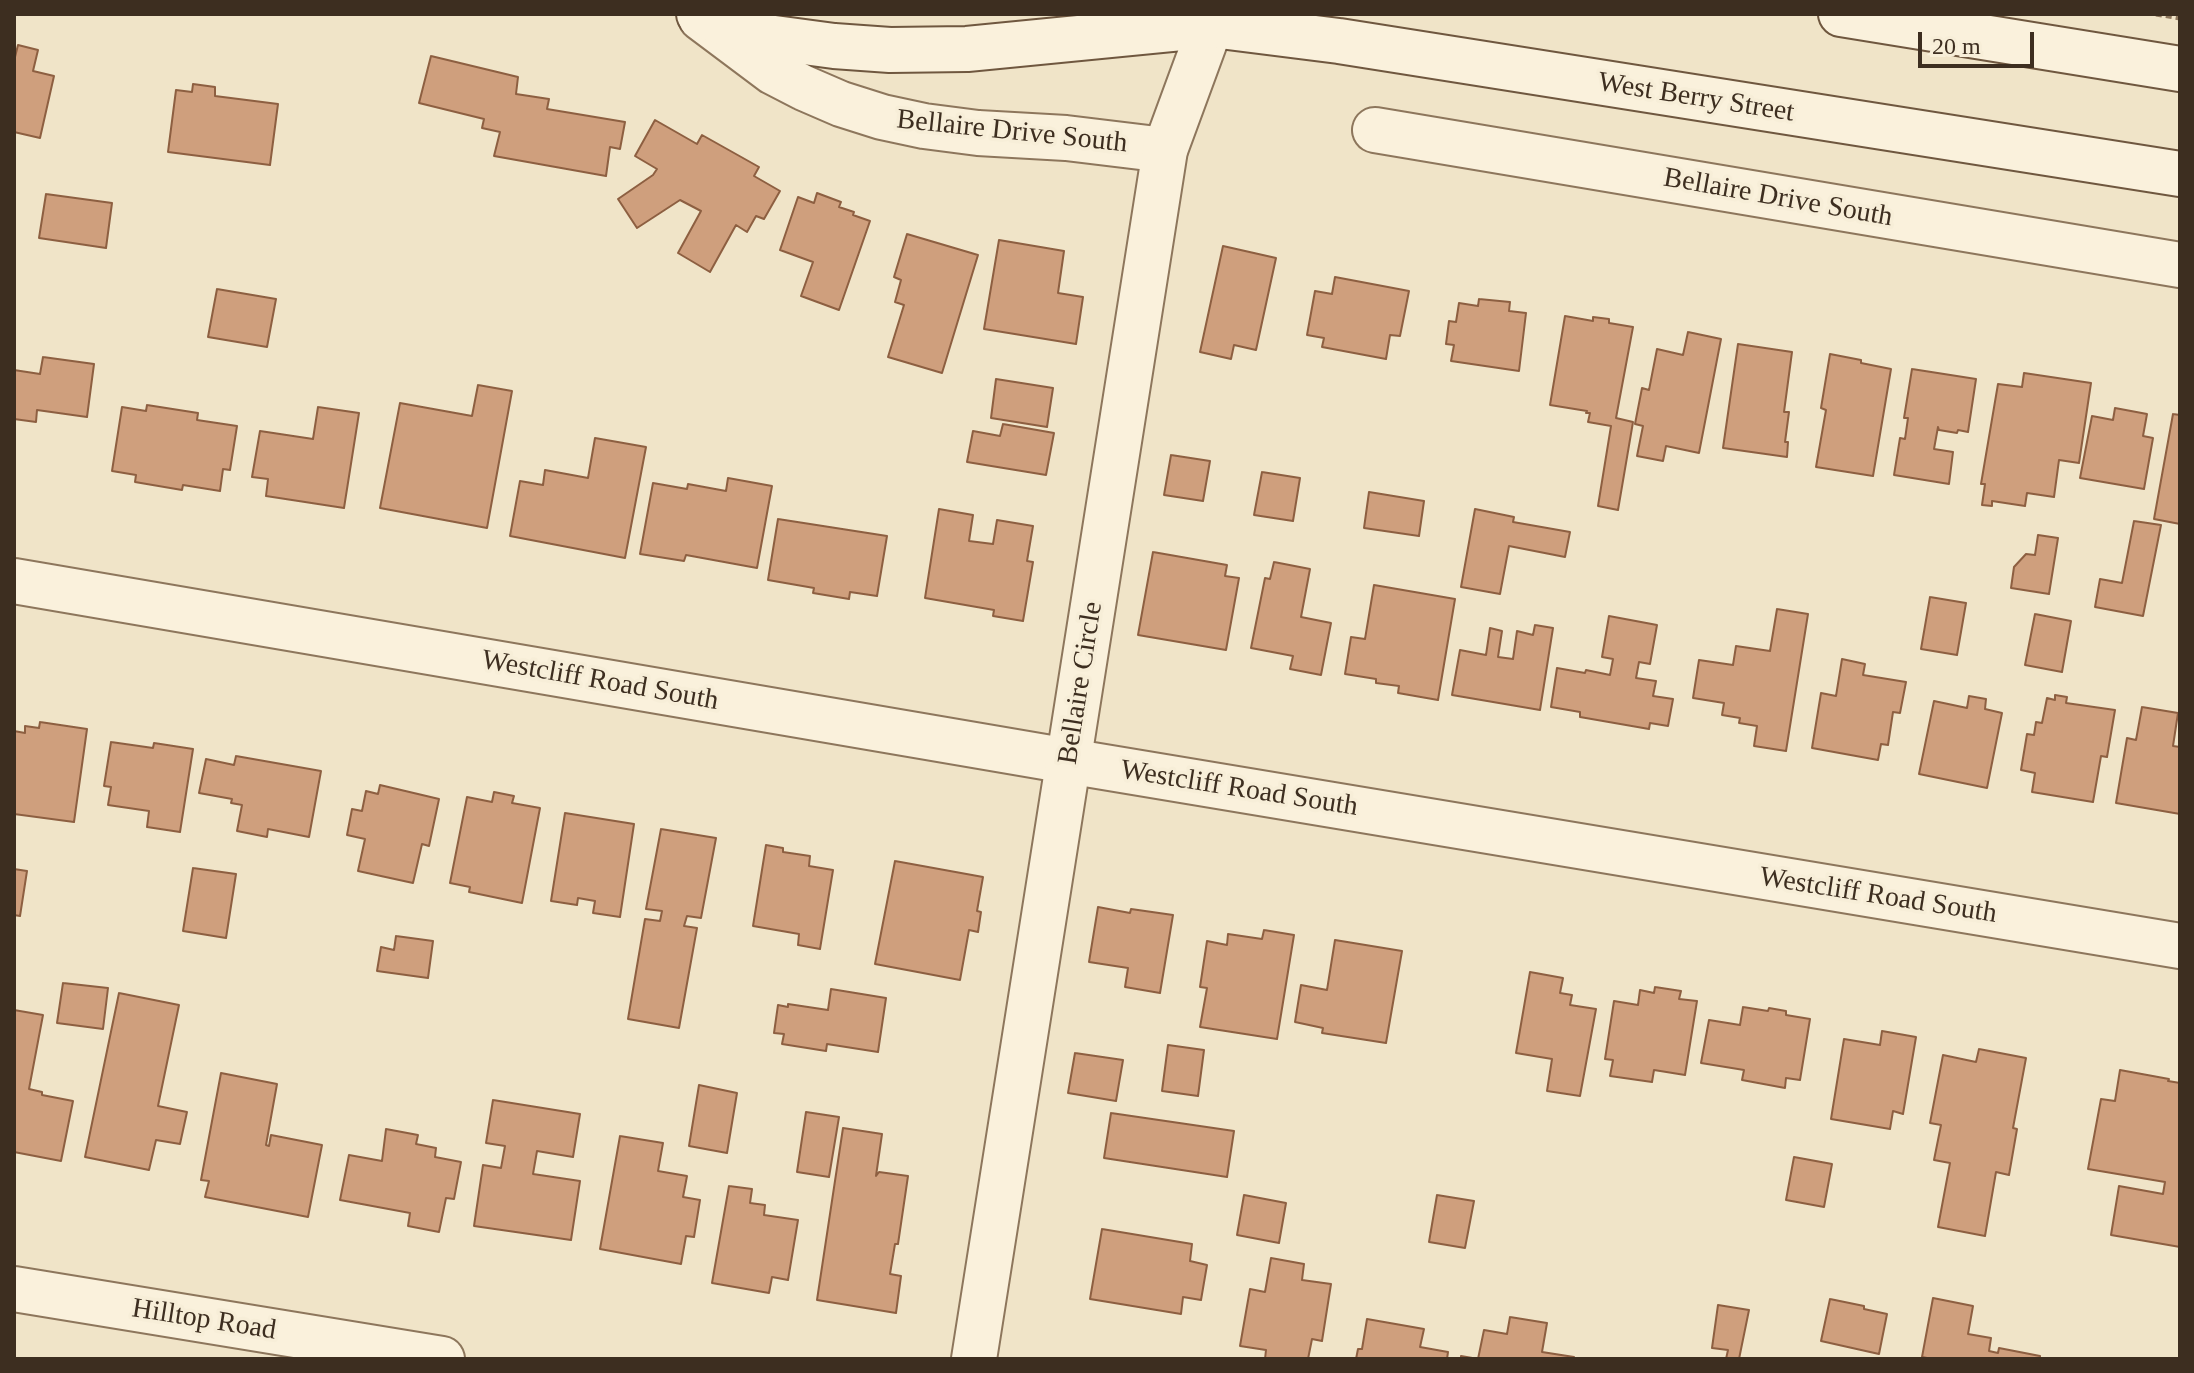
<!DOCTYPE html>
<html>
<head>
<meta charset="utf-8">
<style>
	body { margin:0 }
	#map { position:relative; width:2194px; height:1373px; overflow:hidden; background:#f0e4c8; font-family:Georgia,serif }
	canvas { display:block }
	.frame { position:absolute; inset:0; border:16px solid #3d2e20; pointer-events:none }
	.scale { position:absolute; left:1918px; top:32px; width:116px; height:36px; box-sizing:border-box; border:4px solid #3d2e20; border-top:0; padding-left:10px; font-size:24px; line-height:28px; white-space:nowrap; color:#3d2e20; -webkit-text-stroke:6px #f7eed8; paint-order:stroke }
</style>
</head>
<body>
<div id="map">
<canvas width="2194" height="1373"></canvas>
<div class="frame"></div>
<div class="scale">20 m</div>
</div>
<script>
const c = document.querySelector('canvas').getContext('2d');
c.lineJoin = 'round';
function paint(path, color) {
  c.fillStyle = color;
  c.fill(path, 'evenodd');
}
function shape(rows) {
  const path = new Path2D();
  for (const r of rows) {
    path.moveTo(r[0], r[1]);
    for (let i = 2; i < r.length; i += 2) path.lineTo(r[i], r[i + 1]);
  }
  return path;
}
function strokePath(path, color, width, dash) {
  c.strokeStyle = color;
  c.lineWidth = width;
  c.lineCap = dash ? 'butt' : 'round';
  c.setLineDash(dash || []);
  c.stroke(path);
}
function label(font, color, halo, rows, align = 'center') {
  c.font = font + ' Georgia,serif';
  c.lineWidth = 7;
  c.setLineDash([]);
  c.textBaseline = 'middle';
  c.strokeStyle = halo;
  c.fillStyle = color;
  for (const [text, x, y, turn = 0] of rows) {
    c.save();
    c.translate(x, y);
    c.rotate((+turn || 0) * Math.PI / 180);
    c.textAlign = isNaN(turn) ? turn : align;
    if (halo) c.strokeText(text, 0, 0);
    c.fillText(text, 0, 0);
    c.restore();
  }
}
const building = shape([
	[18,45,38,50,33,71,54,76,40,138,14,132,14,61,18,45],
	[431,56,518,77,516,94,549,99,547,109,625,122,620,149,610,147,606,176,494,156,500,132,482,128,484,119,419,103,431,56],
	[193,84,215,87,215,96,278,104,270,165,168,152,176,90,192,92,193,84],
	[655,120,697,144,702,135,759,167,754,176,780,191,764,219,756,216,747,232,736,225,710,272,678,253,701,211,680,200,637,228,618,199,653,175,657,169,635,156,655,120],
	[817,193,841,202,839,207,854,212,853,215,870,221,839,310,801,296,813,262,780,250,798,197,814,203,817,193],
	[46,194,112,203,106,248,39,238,46,194],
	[907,234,978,255,942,373,888,357,904,305,895,302,901,280,894,277,907,234],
	[999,240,1064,251,1058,293,1083,297,1076,344,984,329,999,240],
	[1223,246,1276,258,1256,350,1234,345,1231,359,1200,352,1223,246],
	[1335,277,1409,291,1400,336,1390,335,1386,359,1322,347,1324,338,1307,335,1315,291,1332,294,1335,277],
	[217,289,276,299,267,347,208,337,217,289],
	[1479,299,1510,302,1509,311,1526,313,1519,371,1451,361,1454,345,1446,344,1449,321,1456,322,1459,303,1478,306,1479,299],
	[1565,316,1593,321,1593,317,1609,319,1609,323,1633,327,1616,418,1633,422,1618,510,1598,506,1611,426,1588,422,1590,413,1586,413,1587,411,1550,405,1565,316],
	[1688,332,1721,339,1699,453,1666,446,1663,461,1637,456,1643,426,1635,424,1642,388,1649,390,1657,349,1683,355,1688,332],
	[1738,344,1792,352,1784,412,1789,412,1785,442,1788,442,1787,457,1723,448,1738,344],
	[1830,354,1861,360,1861,363,1891,369,1873,476,1816,467,1826,410,1821,408,1830,354],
	[43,357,94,364,87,417,37,410,36,422,14,419,14,370,40,374,43,357],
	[1912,369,1976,379,1968,432,1958,430,1957,433,1939,430,1938,427,1934,449,1953,452,1949,484,1894,475,1900,438,1905,439,1908,418,1904,418,1912,369],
	[2024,373,2091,383,2079,463,2059,460,2054,497,2027,493,2025,506,1992,501,1992,506,1982,505,1985,484,1981,484,1998,384,2022,387,2024,373],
	[996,379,1053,388,1047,427,991,418,996,379],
	[478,385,512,391,487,528,380,508,400,403,472,416,478,385],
	[147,405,198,413,197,420,237,426,230,470,223,469,220,491,183,485,182,490,135,482,136,475,112,471,122,407,146,411,147,405],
	[318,407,359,413,344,508,266,496,268,479,252,477,260,431,313,439,318,407],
	[2115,408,2147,414,2143,436,2153,438,2144,489,2080,478,2092,416,2113,420,2115,408],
	[2173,414,2180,415,2180,524,2154,519,2173,414],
	[1003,424,1054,433,1046,475,967,462,973,431,1000,436,1003,424],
	[595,438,646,447,625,558,510,536,520,481,543,485,545,470,588,478,595,438],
	[1171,455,1210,461,1203,501,1164,495,1171,455],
	[1262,472,1300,478,1293,521,1254,515,1262,472],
	[728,478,772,486,757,568,686,555,684,561,640,554,653,483,687,489,688,484,726,491,728,478],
	[1369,492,1424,501,1419,536,1364,528,1369,492],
	[939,509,973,515,969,541,993,544,997,520,1033,526,1027,561,1033,562,1023,621,993,616,994,610,925,598,939,509],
	[1475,509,1514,517,1513,522,1570,532,1565,557,1509,546,1500,594,1461,587,1475,509],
	[778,519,887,536,877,596,850,592,849,599,813,593,814,588,768,580,778,519],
	[2134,521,2161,525,2143,616,2095,607,2100,579,2122,583,2134,521],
	[2038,535,2058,538,2049,594,2011,588,2014,567,2026,554,2035,555,2038,535],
	[1153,552,1227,565,1225,576,1239,578,1226,650,1138,635,1153,552],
	[1274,562,1310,569,1301,617,1331,623,1321,675,1290,669,1293,656,1251,648,1265,578,1270,579,1274,562],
	[1374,585,1455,599,1438,700,1398,693,1399,686,1376,683,1376,679,1345,674,1351,637,1365,639,1374,585],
	[1930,597,1966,603,1957,655,1921,649,1930,597],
	[1777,609,1808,614,1786,751,1754,746,1757,726,1739,723,1740,718,1722,715,1724,703,1693,698,1699,660,1733,665,1736,646,1770,651,1777,609],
	[2035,614,2071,621,2062,672,2025,665,2035,614],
	[1609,616,1657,625,1650,664,1639,662,1636,678,1656,681,1653,696,1673,699,1668,726,1650,723,1649,729,1580,717,1580,712,1551,707,1557,668,1585,673,1586,670,1610,675,1613,659,1602,657,1609,616],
	[1535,625,1553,628,1540,710,1452,695,1460,650,1486,655,1490,628,1502,631,1498,657,1513,659,1517,631,1533,635,1535,625],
	[1842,659,1865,664,1863,675,1906,682,1900,713,1893,712,1888,745,1881,744,1878,760,1812,748,1821,693,1836,696,1842,659],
	[2055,695,2067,697,2066,703,2115,710,2107,757,2101,756,2093,802,2032,792,2035,773,2021,770,2027,734,2034,735,2036,722,2042,723,2047,698,2055,700,2055,695],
	[1969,696,1986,699,1985,709,2002,713,1987,788,1919,774,1934,701,1967,708,1969,696],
	[2142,707,2178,713,2173,746,2180,747,2180,814,2116,803,2127,738,2136,740,2142,707],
	[40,722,87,729,74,822,14,814,14,731,25,733,25,726,39,728,40,722],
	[111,742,153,748,154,743,193,749,180,832,147,827,149,811,108,805,111,787,104,786,111,742],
	[236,756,321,771,309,837,268,829,267,837,237,831,242,805,231,803,232,799,199,793,206,759,234,765,236,756],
	[380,785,439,799,429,846,422,844,413,883,358,871,365,839,347,835,352,809,362,811,366,791,378,794,380,785],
	[494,792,514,796,512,803,540,808,522,903,469,892,470,887,450,883,467,797,492,802,494,792],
	[565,813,634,824,620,917,593,913,595,901,578,898,577,905,551,901,565,813],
	[661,829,716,838,701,918,687,916,684,926,697,928,679,1028,628,1019,645,919,660,921,662,911,646,909,661,829],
	[766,845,783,848,783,852,810,856,809,866,833,870,820,949,798,945,799,934,753,926,766,845],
	[895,861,983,877,977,911,981,912,978,932,969,930,960,980,875,964,895,861],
	[193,868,236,874,226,938,183,931,193,868],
	[14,869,27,871,20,916,14,915,14,869],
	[1098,907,1130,913,1131,909,1173,915,1160,993,1125,987,1128,968,1089,962,1098,907],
	[1264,930,1294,935,1277,1039,1200,1027,1207,988,1200,987,1207,941,1227,945,1228,934,1262,939,1264,930],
	[396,936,433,941,428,978,377,971,381,947,394,950,396,936],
	[1335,940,1402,951,1386,1043,1322,1033,1323,1028,1295,1022,1301,985,1327,990,1335,940],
	[1530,972,1563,978,1560,993,1572,995,1570,1005,1596,1009,1580,1096,1547,1091,1552,1059,1516,1053,1530,972],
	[63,983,108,988,103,1029,57,1023,63,983],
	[1655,987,1681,991,1679,999,1697,1001,1685,1075,1654,1070,1652,1082,1610,1076,1613,1060,1605,1059,1614,1001,1638,1005,1640,990,1654,993,1655,987],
	[831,989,886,998,878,1052,827,1044,826,1051,782,1044,784,1034,774,1033,778,1005,788,1007,788,1004,828,1010,831,989],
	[119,993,179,1005,158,1106,187,1112,180,1144,156,1140,149,1170,85,1157,119,993],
	[1743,1007,1768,1011,1769,1008,1786,1011,1786,1015,1810,1019,1800,1080,1786,1078,1785,1088,1742,1080,1744,1070,1701,1063,1709,1020,1740,1025,1743,1007],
	[14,1010,43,1015,29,1089,42,1092,42,1095,73,1101,61,1161,14,1152,14,1010],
	[1882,1031,1916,1037,1903,1114,1893,1111,1890,1129,1831,1119,1844,1039,1880,1045,1882,1031],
	[1168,1045,1204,1050,1198,1096,1162,1091,1168,1045],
	[1979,1049,2026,1058,2013,1128,2017,1129,2009,1175,1996,1172,1985,1236,1938,1227,1950,1163,1934,1160,1941,1125,1930,1123,1943,1055,1976,1062,1979,1049],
	[1075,1053,1123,1060,1116,1101,1068,1093,1075,1053],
	[2120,1070,2169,1079,2168,1081,2180,1083,2180,1247,2111,1235,2119,1186,2163,1194,2165,1182,2088,1169,2101,1099,2115,1101,2120,1070],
	[221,1073,277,1084,266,1145,269,1146,271,1135,322,1145,308,1217,205,1197,209,1181,201,1180,221,1073],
	[699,1085,737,1093,727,1153,689,1146,699,1085],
	[493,1100,580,1114,573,1157,537,1151,533,1174,580,1181,571,1240,474,1226,483,1165,501,1168,505,1146,486,1143,493,1100],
	[806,1112,839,1117,829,1177,797,1172,806,1112],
	[1111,1113,1234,1131,1227,1177,1104,1158,1111,1113],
	[843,1128,882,1134,876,1176,879,1172,908,1176,898,1244,895,1244,890,1274,901,1276,896,1313,817,1300,843,1128],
	[386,1129,418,1135,416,1144,436,1148,435,1157,461,1162,454,1199,446,1198,439,1232,408,1226,410,1213,340,1200,349,1155,382,1161,386,1129],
	[620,1136,663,1143,658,1171,687,1176,683,1197,700,1200,694,1237,686,1236,681,1264,600,1249,620,1136],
	[1794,1157,1832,1164,1824,1207,1786,1200,1794,1157],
	[729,1186,752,1189,750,1203,765,1205,764,1215,798,1220,788,1280,772,1277,769,1293,712,1283,729,1186],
	[1244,1195,1286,1203,1279,1243,1237,1235,1244,1195],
	[1437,1195,1474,1201,1465,1248,1429,1242,1437,1195],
	[1102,1229,1192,1244,1190,1261,1207,1265,1201,1300,1183,1297,1181,1314,1090,1299,1102,1229],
	[1271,1258,1304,1264,1302,1280,1331,1284,1322,1341,1312,1339,1308,1359,1265,1359,1266,1350,1240,1346,1250,1289,1265,1292,1271,1258],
	[1933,1298,1973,1306,1968,1334,1991,1338,1989,1351,1998,1353,1999,1348,2040,1356,2040,1359,1932,1359,1922,1357,1933,1298],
	[1830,1299,1864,1306,1864,1309,1887,1314,1879,1354,1821,1341,1830,1299],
	[1718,1305,1749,1310,1739,1359,1726,1359,1728,1350,1712,1348,1718,1305],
	[1510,1317,1547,1323,1542,1352,1574,1357,1574,1359,1461,1359,1461,1356,1478,1359,1484,1330,1507,1334,1510,1317],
	[1367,1319,1424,1329,1420,1347,1448,1352,1447,1359,1356,1359,1358,1349,1362,1349,1367,1319]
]);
paint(building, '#cf9f7d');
strokePath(building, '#8d5f41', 2);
const minor = shape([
	[701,18,773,72,804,88,841,104,882,117,924,126,978,133,1066,138,1165,150],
	[1375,130,2180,265],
	[14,581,1068,761,2180,946],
	[14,1289,442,1359]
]);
const tertiary = shape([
	[974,1359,1165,150,1215,14]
]);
const secondary = shape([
	[699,14,767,37,834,46,890,50,967,49,1212,25,1339,41,2180,174],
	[1841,14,2180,69]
]);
strokePath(minor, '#8d765c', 48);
strokePath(tertiary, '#8d765c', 48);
strokePath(secondary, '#6f573f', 48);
strokePath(shape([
	[2156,14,2180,18]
]), '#8d765c', 5, [6, 4]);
strokePath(minor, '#faf1dc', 44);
strokePath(tertiary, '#faf1dc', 44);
strokePath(secondary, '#faf1dc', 44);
label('28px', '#3d2e20', '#f7eed8', [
	["West Berry Street",1696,98,9],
	["Bellaire Drive South",1012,132,6],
	["Bellaire Drive South",1778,198,10],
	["Westcliff Road South",600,681,10],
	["Bellaire Circle",1081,683,-81],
	["Westcliff Road South",1239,789,9],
	["Westcliff Road South",1878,896,9],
	["Hilltop Road",204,1320,9]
]);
</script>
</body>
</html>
